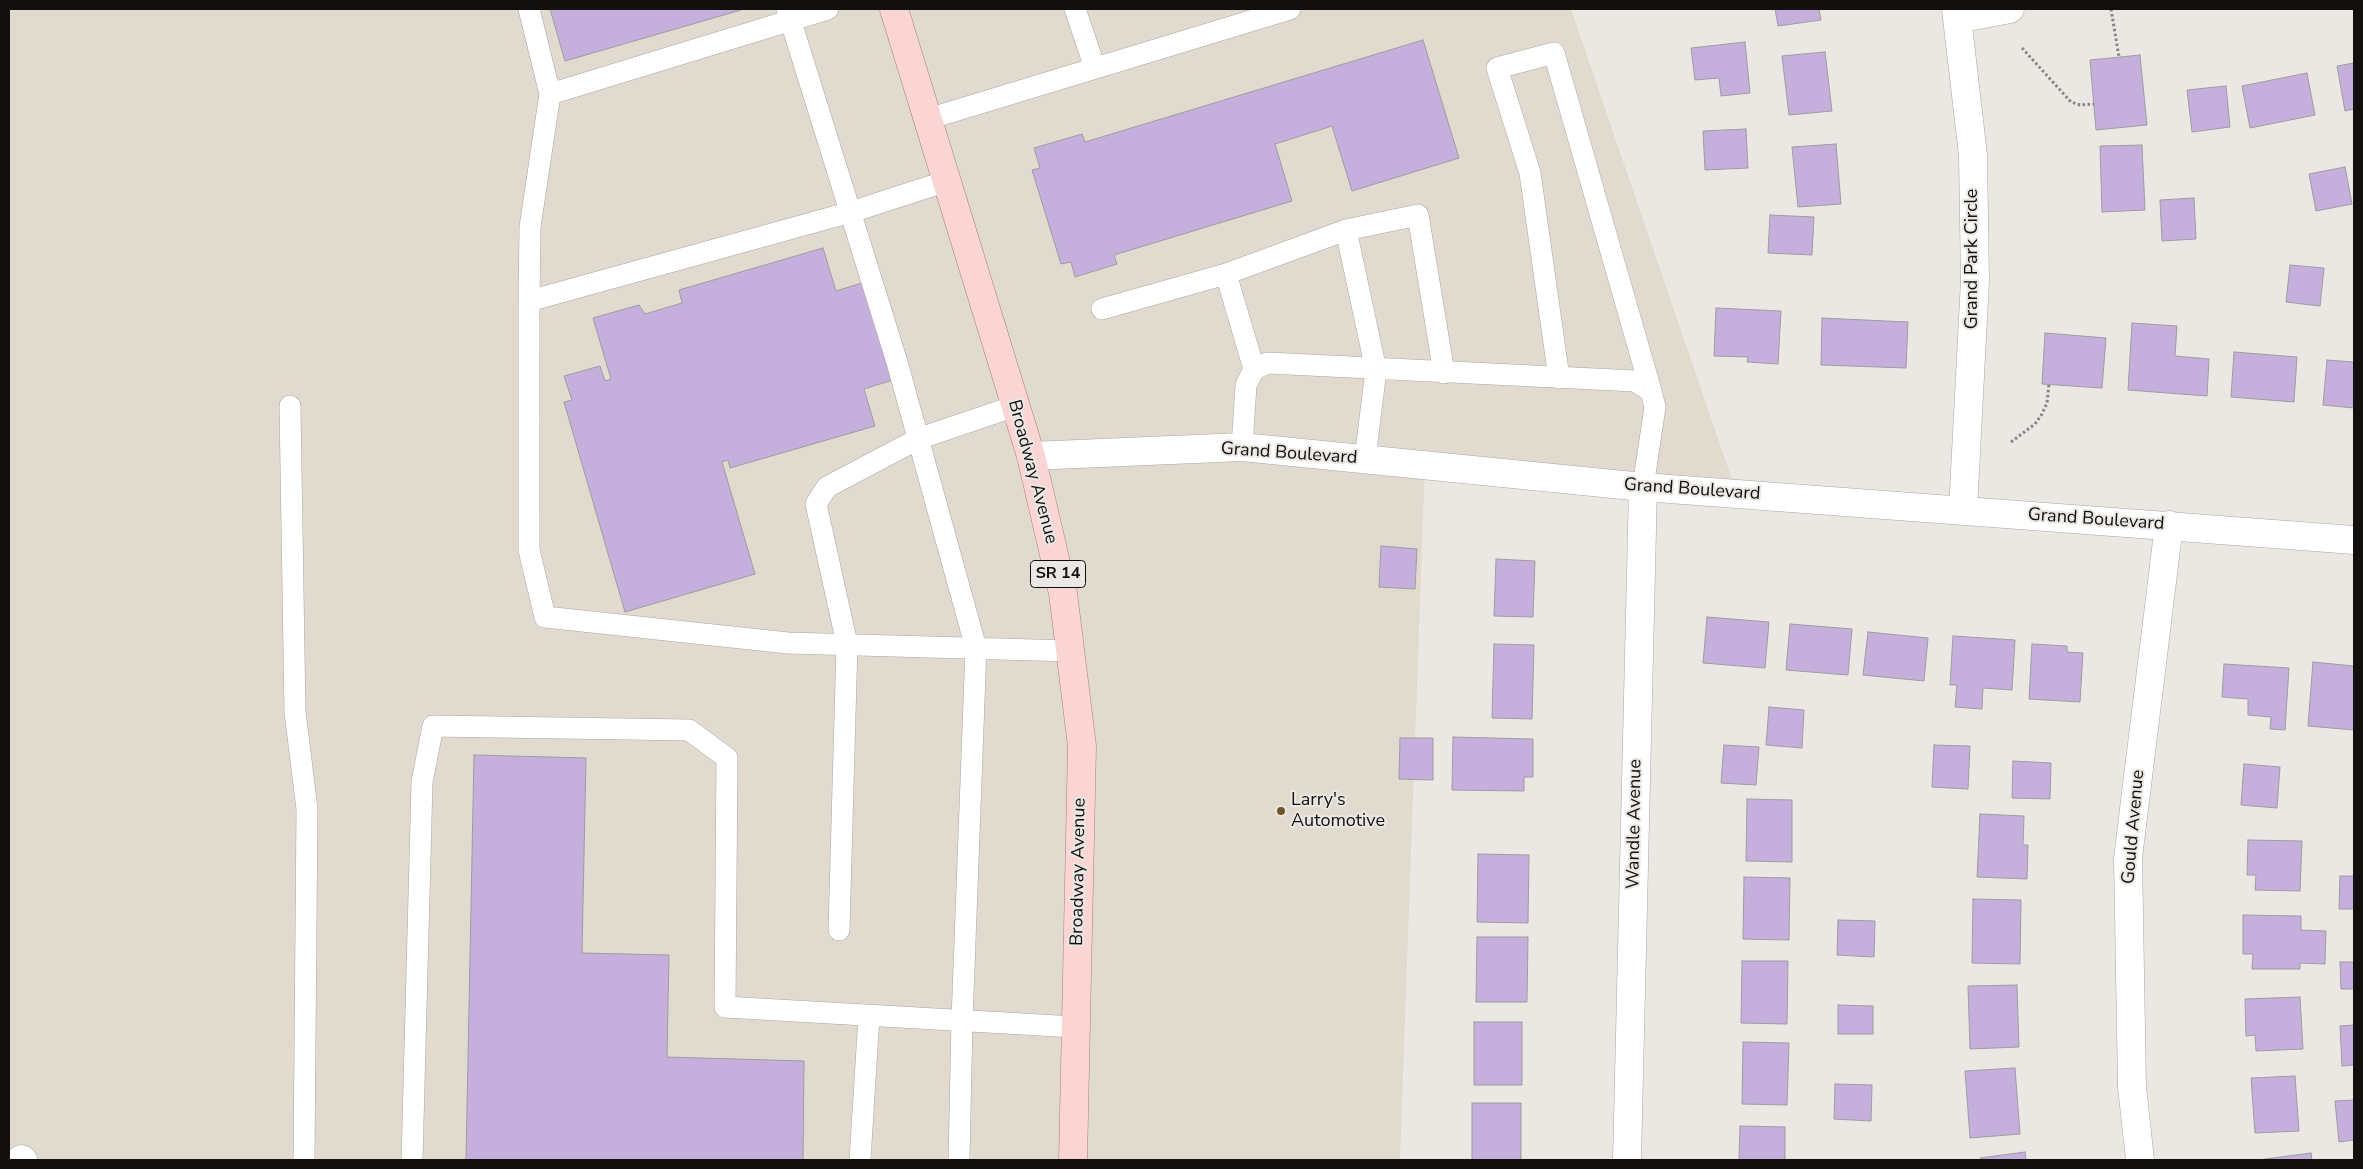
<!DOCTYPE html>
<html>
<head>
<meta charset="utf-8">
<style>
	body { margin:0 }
	#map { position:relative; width:2363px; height:1169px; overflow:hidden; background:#ebe8e3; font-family:"Nunito Sans",sans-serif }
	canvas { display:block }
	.frame { position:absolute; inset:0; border:10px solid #11100f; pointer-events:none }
</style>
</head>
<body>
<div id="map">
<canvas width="2363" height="1169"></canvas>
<div class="frame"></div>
</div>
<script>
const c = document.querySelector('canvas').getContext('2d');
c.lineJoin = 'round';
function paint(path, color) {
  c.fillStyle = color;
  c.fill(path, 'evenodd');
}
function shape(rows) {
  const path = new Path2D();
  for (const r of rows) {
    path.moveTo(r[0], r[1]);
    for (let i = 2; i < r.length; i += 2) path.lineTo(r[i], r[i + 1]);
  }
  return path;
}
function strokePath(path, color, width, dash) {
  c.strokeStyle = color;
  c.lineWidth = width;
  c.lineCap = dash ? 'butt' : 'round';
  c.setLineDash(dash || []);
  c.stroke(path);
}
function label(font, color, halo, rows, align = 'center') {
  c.font = font + ' "Nunito Sans",sans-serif';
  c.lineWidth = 4;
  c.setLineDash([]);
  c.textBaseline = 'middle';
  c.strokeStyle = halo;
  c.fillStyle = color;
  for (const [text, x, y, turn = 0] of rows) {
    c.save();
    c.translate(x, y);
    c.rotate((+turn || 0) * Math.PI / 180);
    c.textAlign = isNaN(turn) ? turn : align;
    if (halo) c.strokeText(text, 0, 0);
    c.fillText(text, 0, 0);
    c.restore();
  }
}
paint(shape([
	[9,9,1571,9,1737,494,1425,465,1400,1160,9,1160]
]), '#e1dbcf');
const building = shape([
	[550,9,741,9,741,10,565,61,550,9],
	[1775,9,1819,9,1821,20,1778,26,1775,9],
	[1423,40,1459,158,1352,191,1332,126,1275,144,1292,201,1114,255,1117,264,1075,277,1071,262,1061,264,1032,170,1040,168,1034,148,1082,134,1085,142,1423,40],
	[1745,42,1750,93,1721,96,1719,78,1695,80,1691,48,1745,42],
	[1825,52,1832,111,1789,115,1782,56,1825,52],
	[2140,55,2147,125,2096,130,2090,60,2140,55],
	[2354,63,2354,109,2345,111,2337,66,2354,63],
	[2307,73,2315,115,2250,128,2242,86,2307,73],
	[2226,86,2230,127,2192,132,2187,90,2226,86],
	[1746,129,1748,168,1705,170,1703,131,1746,129],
	[1836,144,1841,204,1798,207,1792,147,1836,144],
	[2142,145,2145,210,2102,212,2100,146,2142,145],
	[2345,167,2352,204,2316,211,2309,174,2345,167],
	[2194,198,2196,239,2162,241,2160,200,2194,198],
	[1770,215,1814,217,1812,255,1768,253,1770,215],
	[823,248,836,291,865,282,893,380,864,389,875,426,730,468,728,460,722,462,755,574,625,612,564,402,572,400,564,376,600,366,605,381,611,379,593,318,639,305,645,314,682,303,679,290,823,248],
	[2290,265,2324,268,2320,306,2286,302,2290,265],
	[1716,308,1781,311,1778,364,1747,362,1748,357,1714,356,1716,308],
	[1822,318,1908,322,1906,368,1821,365,1822,318],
	[2132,323,2177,326,2175,356,2209,359,2207,396,2128,390,2132,323],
	[2045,333,2106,338,2102,388,2042,384,2045,333],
	[2234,352,2297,357,2294,402,2231,397,2234,352],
	[2327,360,2354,362,2354,408,2323,405,2327,360],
	[1381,546,1417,549,1415,589,1379,587,1381,546],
	[1496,559,1535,561,1533,617,1494,616,1496,559],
	[1707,617,1769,622,1765,668,1703,663,1707,617],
	[1790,624,1852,629,1848,675,1786,670,1790,624],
	[1868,632,1928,638,1924,681,1863,675,1868,632],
	[1953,636,2015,640,2012,690,1983,688,1982,709,1955,707,1957,685,1950,685,1953,636],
	[1494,644,1534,645,1532,719,1492,718,1494,644],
	[2032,644,2067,646,2067,652,2083,653,2080,702,2029,699,2032,644],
	[2313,662,2354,666,2354,730,2308,726,2313,662],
	[2224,664,2289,668,2285,730,2270,729,2271,717,2248,715,2248,699,2222,697,2224,664],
	[1769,707,1804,710,1802,748,1766,745,1769,707],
	[1453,737,1533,739,1533,777,1524,777,1524,791,1452,790,1453,737],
	[1400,738,1433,738,1433,780,1399,779,1400,738],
	[1724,745,1759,747,1756,785,1721,783,1724,745],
	[1934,745,1970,746,1968,789,1932,787,1934,745],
	[474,755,586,758,582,953,669,955,667,1057,804,1061,803,1160,466,1160,474,755],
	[2013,761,2051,763,2050,799,2012,798,2013,761],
	[2244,764,2280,767,2277,808,2241,805,2244,764],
	[1747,799,1792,800,1792,862,1746,861,1747,799],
	[1980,814,2024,816,2023,845,2028,845,2027,879,1977,877,1980,814],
	[2248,840,2302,841,2300,891,2255,890,2256,875,2247,875,2248,840],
	[1478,854,1529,855,1528,923,1477,922,1478,854],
	[2340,876,2354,876,2354,909,2339,909,2340,876],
	[1744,877,1790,878,1789,940,1743,939,1744,877],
	[1973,899,2021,900,2020,964,1972,963,1973,899],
	[2243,915,2301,916,2301,930,2326,931,2325,964,2300,963,2300,969,2252,969,2253,954,2243,954,2243,915],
	[1838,920,1875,921,1874,957,1837,955,1838,920],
	[1477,937,1528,937,1527,1002,1476,1002,1477,937],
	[1742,961,1788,961,1787,1024,1741,1023,1742,961],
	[2340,962,2354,962,2354,989,2341,989,2340,962],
	[2017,985,2019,1047,1970,1049,1968,986,2017,985],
	[2300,997,2303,1049,2256,1051,2255,1035,2246,1036,2245,999,2300,997],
	[1838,1005,1873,1006,1873,1034,1838,1034,1838,1005],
	[1474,1022,1522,1022,1522,1085,1474,1085,1474,1022],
	[2354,1025,2354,1065,2342,1066,2340,1026,2354,1025],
	[1743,1042,1789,1043,1787,1105,1742,1104,1743,1042],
	[2015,1068,2020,1134,1970,1138,1965,1071,2015,1068],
	[2295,1076,2299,1131,2255,1133,2251,1078,2295,1076],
	[1835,1084,1872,1085,1871,1121,1834,1119,1835,1084],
	[2354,1100,2354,1140,2339,1142,2335,1101,2354,1100],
	[1472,1103,1521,1103,1521,1160,1472,1160,1472,1103],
	[1740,1126,1785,1127,1785,1160,1739,1160,1740,1126],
	[2025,1152,2026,1160,1981,1160,1980,1158,2025,1152],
	[2311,1153,2312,1160,2258,1160,2311,1153]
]);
paint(building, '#c5b0dd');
strokePath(building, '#9e9ca0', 1);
const lane = shape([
	[529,9,550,94],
	[787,9,897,362,976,648,962,1021,959,1160],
	[828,9,550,94,530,227,529,301,529,550,545,617,788,643,1070,651],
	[1075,9,1095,68],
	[928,119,1290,9],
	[1346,230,1376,370,1365,459],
	[529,301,851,212,947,181],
	[1102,309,1226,274],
	[1254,369,1226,274,1346,230,1418,215,1444,373],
	[1559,378,1530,173,1497,68,1554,53,1651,391],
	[290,406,295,712,307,809,304,1160],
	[1242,447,1246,385,1254,369,1268,363,1635,381,1651,391,1655,407,1643,487],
	[839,930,847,644,816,504,827,487,918,439,1015,406],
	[412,1160,422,782,433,726,689,730,727,758,725,1007,1075,1027],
	[860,1160,869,1016]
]);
const street = shape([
	[1956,9,1973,155,1975,280,1963,510],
	[1958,19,2010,9],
	[1031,456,1242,447,1643,487,2354,540],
	[21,1159,23,1160],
	[1627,1160,1643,487],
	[2140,1160,2132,1087,2128,858,2169,525]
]);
const primary = shape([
	[894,9,1031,456,1063,593,1082,746,1073,1160]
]);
strokePath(lane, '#a8a6a1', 22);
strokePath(street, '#a8a6a1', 29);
strokePath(primary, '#a77e7c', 29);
strokePath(shape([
	[2111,9,2119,57],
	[2022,48,2071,102,2080,105,2094,104],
	[2011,442,2035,424,2042,414,2047,403,2049,384]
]), '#878582', 3, [2.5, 2.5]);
strokePath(lane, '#fff', 21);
strokePath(street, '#fff', 28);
strokePath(primary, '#fbd5d4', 28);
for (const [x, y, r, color] of [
	[1281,811,5,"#715328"]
]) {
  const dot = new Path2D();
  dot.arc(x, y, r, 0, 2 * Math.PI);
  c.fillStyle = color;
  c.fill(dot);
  strokePath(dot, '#ebe8e3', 2);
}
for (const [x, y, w] of [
	[1058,574,55]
]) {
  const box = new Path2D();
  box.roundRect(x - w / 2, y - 13.5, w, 27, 4);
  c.fillStyle = '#ebe8e3';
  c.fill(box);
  strokePath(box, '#11100f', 1);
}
label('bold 16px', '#11100f', null, [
	["SR 14",1058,574]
]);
label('18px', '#11100f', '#ebe8e3', [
	["Grand Park Circle",1973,259,-90],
	["Grand Boulevard",1289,454,4],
	["Broadway Avenue",1032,472,75],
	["Grand Boulevard",1692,490,4],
	["Grand Boulevard",2096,520,4],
	["Wandle Avenue",1635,824,-89],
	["Gould Avenue",2134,827,-85],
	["Broadway Avenue",1079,872,-89]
]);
label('18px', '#11100f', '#ebe8e3', [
	["Larry's",1291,801],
	["Automotive",1291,822]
], 'left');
</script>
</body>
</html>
